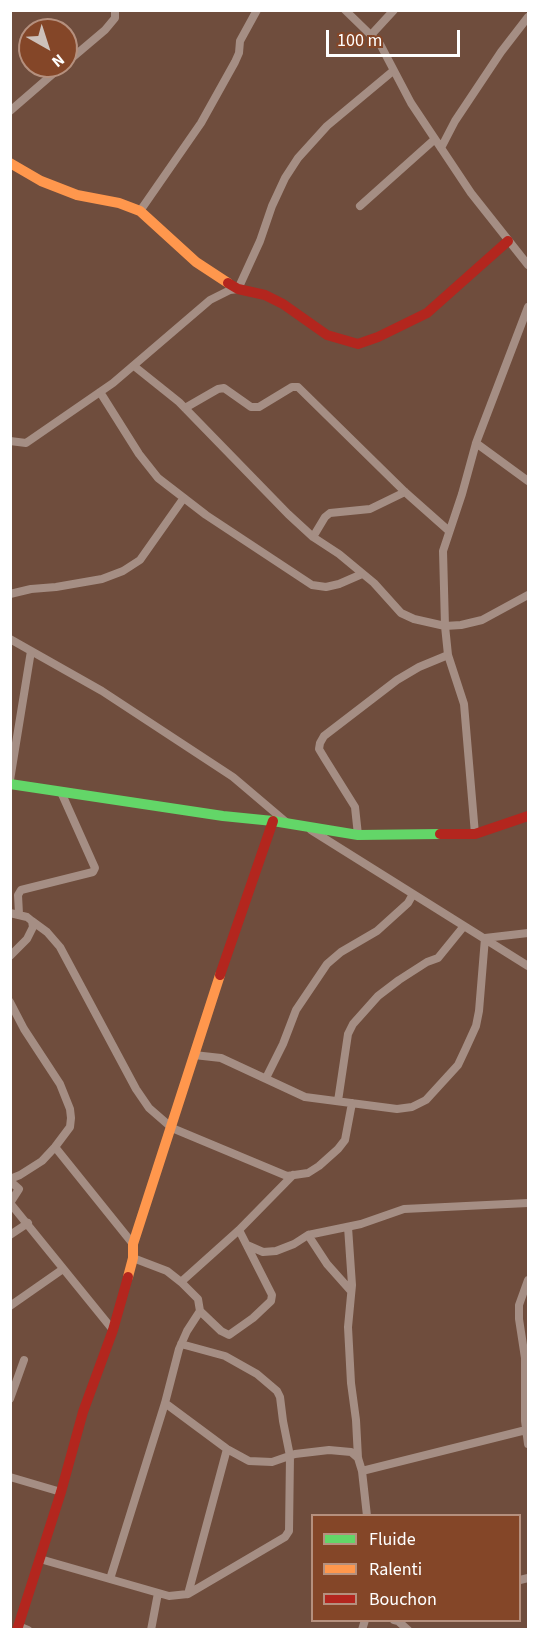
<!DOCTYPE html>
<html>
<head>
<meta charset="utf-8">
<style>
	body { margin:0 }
	#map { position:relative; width:539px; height:1640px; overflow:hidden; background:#6f4d3d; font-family:"Source Sans 3",sans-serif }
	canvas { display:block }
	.frame { position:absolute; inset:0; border:12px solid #fff; pointer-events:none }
	.legend { position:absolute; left:311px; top:1514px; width:210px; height:108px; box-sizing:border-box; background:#844628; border:2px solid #b5907e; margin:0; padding:8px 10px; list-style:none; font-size:18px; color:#fff }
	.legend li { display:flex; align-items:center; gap:12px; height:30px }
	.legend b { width:30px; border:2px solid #b5907e }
	.north { position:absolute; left:18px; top:18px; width:60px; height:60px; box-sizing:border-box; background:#844628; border:2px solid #b5907e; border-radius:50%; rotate:141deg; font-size:16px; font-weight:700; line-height:24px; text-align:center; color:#fff }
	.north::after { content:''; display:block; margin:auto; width:21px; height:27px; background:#cdc1bb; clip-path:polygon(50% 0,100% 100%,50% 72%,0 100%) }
	.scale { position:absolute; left:326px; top:30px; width:134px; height:27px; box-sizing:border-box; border:3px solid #fff; border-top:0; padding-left:8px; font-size:18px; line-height:21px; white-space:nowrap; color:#fff; -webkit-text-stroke:4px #844628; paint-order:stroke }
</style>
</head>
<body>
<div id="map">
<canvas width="539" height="1640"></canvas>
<div class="frame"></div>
<ul class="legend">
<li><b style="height:8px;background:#63d668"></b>Fluide</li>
<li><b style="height:8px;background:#ff974d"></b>Ralenti</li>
<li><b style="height:8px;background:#b3261e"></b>Bouchon</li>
</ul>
<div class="north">N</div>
<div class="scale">100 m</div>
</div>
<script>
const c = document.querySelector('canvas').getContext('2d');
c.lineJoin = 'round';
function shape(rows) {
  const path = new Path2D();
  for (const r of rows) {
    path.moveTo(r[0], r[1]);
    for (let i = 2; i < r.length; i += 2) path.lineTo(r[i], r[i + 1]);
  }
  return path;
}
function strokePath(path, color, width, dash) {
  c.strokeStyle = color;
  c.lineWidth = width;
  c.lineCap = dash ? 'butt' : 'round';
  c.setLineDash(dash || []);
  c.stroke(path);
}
strokePath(shape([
	[345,10,380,44,411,103,471,193,528,265],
	[371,35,394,10],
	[66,63,105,30,115,18,115,10],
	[10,111,62,66],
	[441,148,455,121,501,52,528,17],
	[360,206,435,139],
	[140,211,201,123,235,62,239,53,240,41,257,10],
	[134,366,179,402,288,514,313,537,339,554,374,583,401,613,414,619,445,626,461,625,482,620,528,595],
	[100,392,139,454,158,478,206,515,312,585,326,587,339,584,362,574],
	[185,408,218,389,224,388,251,407,259,407,292,387,298,387,405,492,449,531],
	[10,441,26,443,113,383,210,300,230,290,238,289,260,241,272,206,285,178,298,158,327,126,393,71],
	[476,443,528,481],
	[313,537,325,517,330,513,370,509,405,492],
	[10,594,31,589,56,587,102,579,123,571,140,560,183,499],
	[10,639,102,691,233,777,286,822],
	[10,780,31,651],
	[311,830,528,966],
	[475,834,464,704,448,655,445,626,443,551,462,494,476,443,528,307],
	[358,835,355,807,325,759,319,749,320,743,324,736,397,680,419,667,448,655],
	[10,913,27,917,32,921,33,927,27,939,10,956],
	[19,914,18,895,21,890,93,872,95,868,61,792],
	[32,921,47,932,60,947,136,1089,149,1108,172,1128,287,1176,308,1173,319,1166,338,1149,345,1140,352,1103],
	[10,1002,24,1029,60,1084,70,1109,71,1118,70,1127,55,1147,42,1161,20,1175,10,1179],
	[194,1055,221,1058,305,1097,397,1109,412,1107,426,1100,458,1065,466,1048,476,1026,479,1011,485,938,528,933],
	[266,1078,283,1044,296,1010,327,964,341,952,377,931,408,903,413,894],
	[338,1101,348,1034,353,1024,378,996,399,980,427,962,438,958,464,926],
	[55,1147,133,1244],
	[10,1181,19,1189,10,1203],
	[10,1203,113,1330],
	[348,1227,352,1285,348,1327,351,1383,356,1420,358,1458,362,1471,367,1516],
	[10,1235,28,1223],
	[308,1235,327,1264,351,1291],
	[247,1245,263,1252,276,1251,294,1244,308,1235,361,1224,404,1209,528,1203],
	[133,1258,167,1271,181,1282,198,1299,200,1311,221,1331,229,1335,253,1318,271,1301,272,1295,239,1230],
	[528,1280,519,1305,519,1319,525,1358,525,1421,528,1444],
	[181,1282,239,1230,293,1175],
	[10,1306,63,1269],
	[181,1344,225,1356,257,1374,277,1391,280,1397,283,1421,290,1456,289,1531,285,1537,188,1594],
	[10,1399,24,1360],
	[165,1403,227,1449,249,1461,272,1462,295,1454,329,1450,351,1452,358,1458],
	[362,1471,526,1430],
	[10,1477,61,1492],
	[40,1559,169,1596,188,1594,227,1449],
	[110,1579,165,1403,179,1349,187,1331,200,1311],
	[520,1580,528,1578],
	[394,1620,398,1621,408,1630],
	[18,1626,28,1630],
	[151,1630,158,1593],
	[362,1630,365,1620]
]), '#a58e84', 8);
strokePath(shape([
	[10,784,223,816,273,821,358,835,440,834]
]), '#63d668', 10);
strokePath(shape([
	[10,163,41,181,77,195,119,203,140,211,196,262,228,283],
	[128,1277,133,1258,133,1244,220,975]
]), '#ff974d', 10);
strokePath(shape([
	[228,283,238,289,265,295,283,304,327,335,358,344,378,337,427,313,508,241],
	[440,834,475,834,528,816],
	[220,975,273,821],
	[17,1630,61,1492,83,1412,113,1330,128,1277]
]), '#b3261e', 10);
</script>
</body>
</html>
